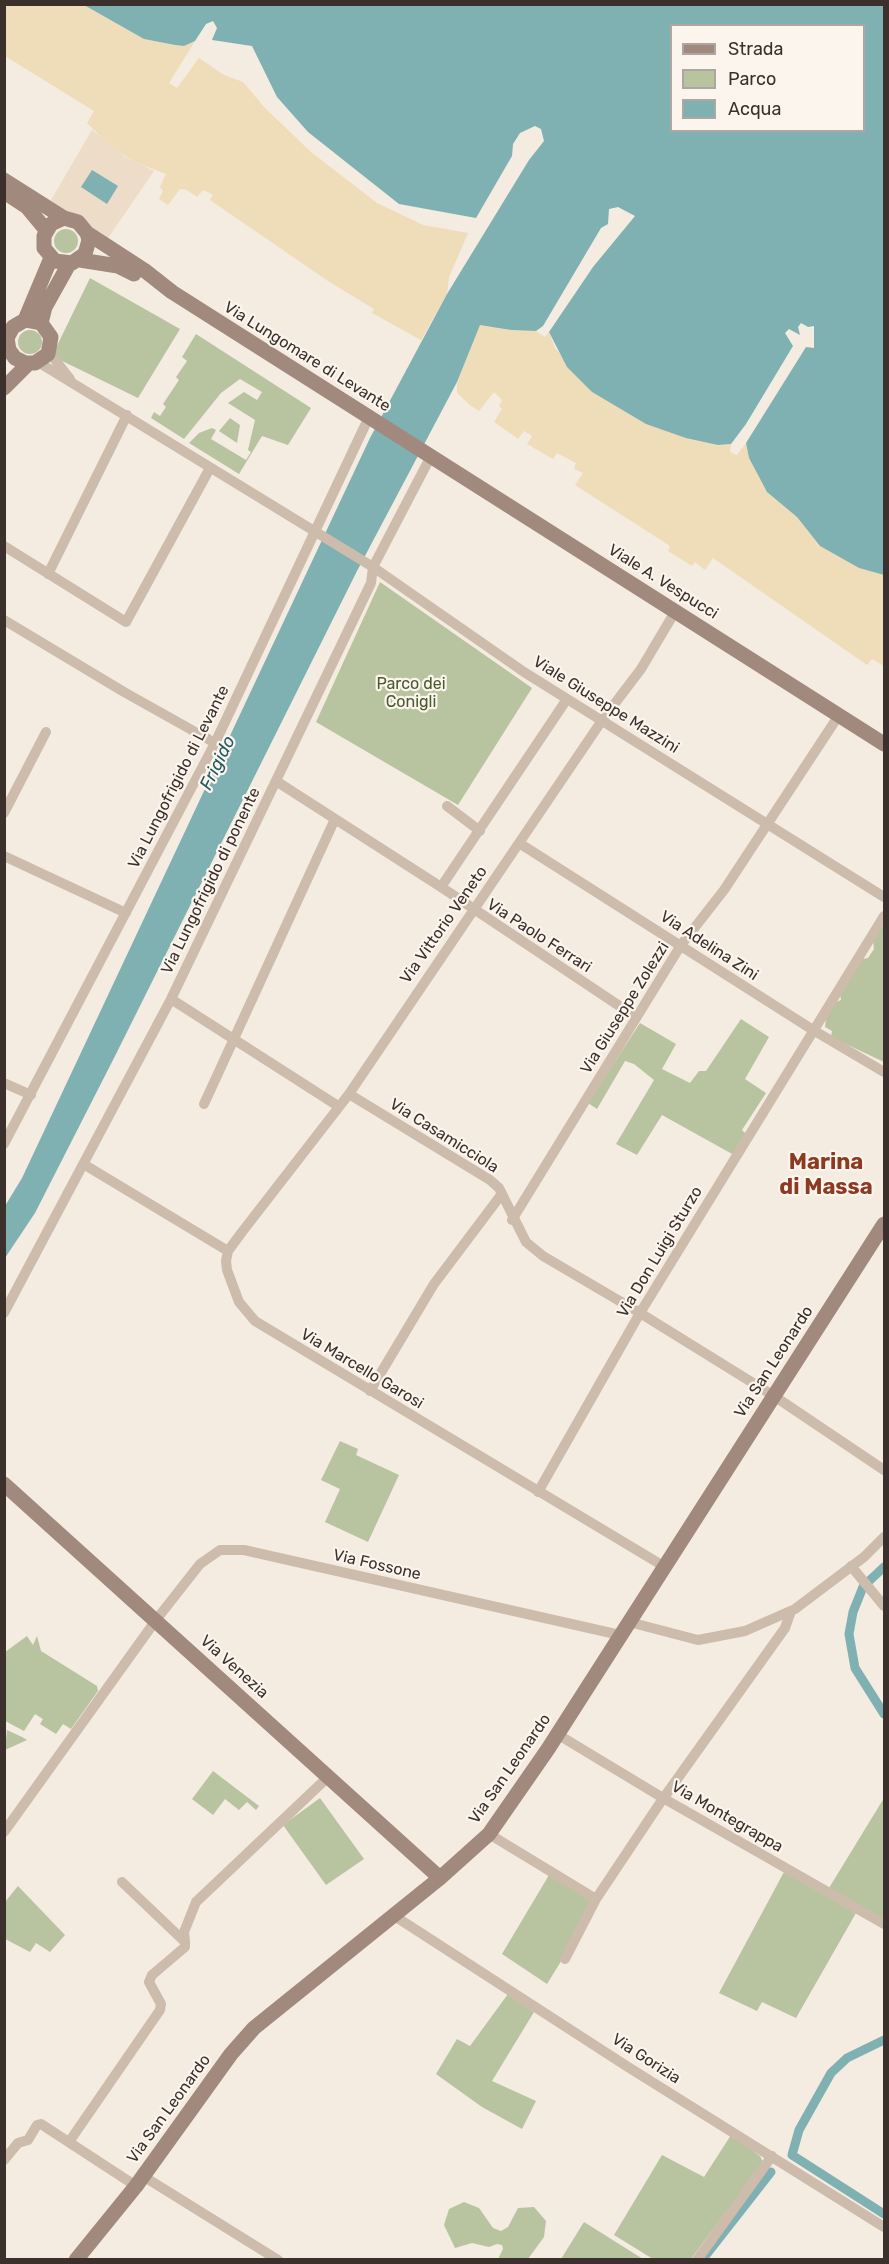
<!DOCTYPE html>
<html>
<head>
<meta charset="utf-8">
<style>
	body { margin:0 }
	#map { position:relative; width:889px; height:2264px; overflow:hidden; background:#f4ebe1; font-family:Rubik,sans-serif }
	canvas { display:block }
	.frame { position:absolute; inset:0; border:6px solid #3b302b; pointer-events:none }
	.legend { position:absolute; left:670px; top:24px; width:195px; height:108px; box-sizing:border-box; background:#fbf5ee; border:2px solid #aea6a0; margin:0; padding:8px 10px; list-style:none; font-size:18px; color:#3b302b }
	.legend li { display:flex; align-items:center; gap:12px; height:30px }
	.legend b { width:30px; border:2px solid #aea6a0 }
</style>
</head>
<body>
<div id="map">
<canvas width="889" height="2264"></canvas>
<div class="frame"></div>
<ul class="legend">
<li><b style="height:8px;background:#a18a7d"></b>Strada</li>
<li><b style="height:16px;background:#b8c4a0"></b>Parco</li>
<li><b style="height:16px;background:#7fb0b2"></b>Acqua</li>
</ul>
</div>
<script>
const c = document.querySelector('canvas').getContext('2d');
c.lineJoin = 'round';
function paint(path, color) {
  c.fillStyle = color;
  c.fill(path, 'evenodd');
}
function shape(rows) {
  const path = new Path2D();
  for (const r of rows) {
    if (r.length === 3) {
      path.moveTo(r[0] + r[2], r[1]);
      path.arc(r[0], r[1], r[2], 0, 2 * Math.PI);
      continue;
    }
    path.moveTo(r[0], r[1]);
    for (let i = 2; i < r.length; i += 2) path.lineTo(r[i], r[i + 1]);
  }
  return path;
}
function strokePath(path, color, width, dash) {
  c.strokeStyle = color;
  c.lineWidth = width;
  c.lineCap = dash ? 'butt' : 'round';
  c.setLineDash(dash || []);
  c.stroke(path);
}
function label(font, color, halo, rows, align = 'center') {
  c.font = font + ' Rubik,sans-serif';
  c.lineWidth = 4.5;
  c.setLineDash([]);
  c.textBaseline = 'middle';
  c.strokeStyle = halo;
  c.fillStyle = color;
  for (const [text, x, y, turn = 0] of rows) {
    c.save();
    c.translate(x, y);
    c.rotate((+turn || 0) * Math.PI / 180);
    c.textAlign = isNaN(turn) ? turn : align;
    if (halo) c.strokeText(text, 0, 0);
    c.fillText(text, 0, 0);
    c.restore();
  }
}
paint(shape([
	[66,241,12],
	[90,278,180,329,138,398,52,356],
	[30,342,12],
	[196,334,311,408,288,445,262,436,239,474,189,443,199,433,212,428,216,430,211,439,246,460,251,452,248,450,255,420,228,403,244,392,257,400,262,392,240,379,221,393,184,439,151,418,154,412,160,416,166,407,163,404,179,380,176,377,187,361,182,357],
	[230,418,240,425,237,443,219,431],
	[380,582,532,688,458,805,316,722],
	[884,922,884,1062,831,1037,832,1031,825,1027,826,1018,836,1002,841,1000,840,993,863,959,868,958,874,949,873,941],
	[741,1019,769,1037,745,1079,766,1093,742,1130,746,1134,734,1155,662,1115,637,1155,616,1144,654,1080,634,1064,625,1061,597,1109,588,1103,640,1023,676,1044,662,1069,690,1083,699,1071,706,1071],
	[340,1441,358,1449,356,1455,399,1475,368,1542,325,1522,340,1489,321,1480],
	[27,1636,33,1645,37,1636,41,1651,97,1686,98,1691,71,1729,63,1724,56,1734,40,1724,43,1719,35,1714,24,1731,5,1721,5,1652],
	[7,1730,22,1737,27,1740,5,1750],
	[213,1771,259,1806,256,1810,247,1802,239,1810,225,1799,213,1815,192,1799],
	[320,1798,364,1859,326,1885,283,1825],
	[884,1798,884,1919,829,1888],
	[784,1872,856,1913,796,2018,762,2002,757,2011,719,1993],
	[549,1875,593,1900,576,1937,547,1984,502,1954],
	[18,1886,65,1935,50,1952,36,1943,30,1952,5,1939,5,1902],
	[508,1994,534,2012,492,2081,536,2101,522,2129,482,2107,436,2074,457,2039,470,2046],
	[731,2135,760,2156,763,2162,691,2259,653,2259,614,2235,662,2155,704,2177],
	[464,2202,479,2208,493,2228,501,2231,508,2227,518,2208,534,2207,546,2221,544,2237,528,2259,498,2259,503,2249,502,2245,497,2244,489,2247,472,2243,455,2248,444,2225,449,2209],
	[584,2222,643,2259,561,2259]
]), '#b8c4a0');
paint(shape([
	[4,5,84,5,144,39,175,45,184,46,195,41,169,83,177,88,199,58,224,75,243,82,265,108,311,152,377,203,423,225,468,233,449,277,447,294,421,340,372,313,374,309,328,281,210,200,213,195,208,192,203,190,197,197,187,190,180,189,168,205,159,199,163,191,160,187,166,174,137,163,112,148,87,123,94,111,5,56],
	[480,324,511,330,536,331,545,337,549,332,555,348,592,392,646,424,718,445,731,444,730,452,737,455,746,443,749,458,767,492,797,517,820,546,859,568,884,575,884,666,872,659,867,665,713,558,705,570,695,562,692,566,668,551,670,547,667,544,575,485,583,473,574,469,576,463,557,453,553,459,527,444,532,436,524,431,518,439,494,422,502,409,499,406,502,400,494,392,479,411,470,405,457,393,457,382]
]), '#efdcb8');
paint(shape([
	[92,130,125,157,154,171,108,238,94,232,81,215,61,210,51,200]
]), '#ecdcc8');
paint(shape([
	[84,5,884,5,884,575,859,568,820,546,797,517,767,492,749,458,746,443,806,347,814,348,814,326,808,327,801,323,798,327,800,335,789,329,785,333,793,346,746,424,731,444,718,445,686,438,646,424,592,392,567,367,549,332,593,267,635,216,618,207,609,209,608,224,601,228,543,326,536,331,511,330,480,325,457,382,357,571,114,1058,35,1213,5,1258,5,1206,22,1178,370,438,447,294,529,160,544,141,541,129,535,126,520,133,513,144,512,156,476,218,399,204,308,132,277,97,252,46,212,40,217,28,213,21,206,24,195,41,184,46,175,45,144,39],
	[672,26,864,26,864,130,672,130],
	[92,170,118,186,107,204,81,187]
]), '#7fb0b2');
strokePath(shape([
	[868,1582,884,1567],
	[863,1587,853,1612,849,1634,855,1668,884,1714],
	[884,2040,847,2058,831,2073,799,2130,792,2155,884,2214],
	[706,2255,771,2172]
]), '#7fb0b2', 9);
strokePath(shape([
	[49,352,70,379],
	[38,362,373,567,524,672,884,897],
	[4,546,126,622,210,468],
	[48,574,127,415],
	[4,620,124,692,215,743],
	[276,781,441,887,636,1017],
	[447,806,480,831],
	[4,813,46,732],
	[519,843,813,1030,884,1072],
	[4,856,126,913],
	[441,887,567,699],
	[171,999,338,1106],
	[4,1083,31,1095],
	[349,1094,490,1180,499,1188,526,1242,543,1256,640,1313,774,1396,884,1470],
	[204,1104,335,819],
	[4,1144,215,743,369,417],
	[85,1165,228,1251],
	[512,1220,681,945,724,890,839,715],
	[4,1313,171,999,371,583,373,567,431,456],
	[370,1391,434,1284,501,1195],
	[538,1492,640,1313,884,916],
	[851,1566,884,1606],
	[665,1567,255,1321,239,1302,227,1270,226,1261,228,1251,242,1232,349,1094,603,719,641,669,676,610],
	[629,1622,698,1640,745,1631,795,1609,864,1557,884,1537],
	[557,1734,663,1798,884,1924],
	[4,1832,156,1620,200,1564,220,1550,244,1550,620,1635],
	[489,1834,596,1899,660,1803,785,1628,791,1611],
	[393,1915,628,2067,884,2227],
	[185,1942,184,1932,196,1902,328,1777],
	[565,1959,596,1899],
	[69,2142,160,2010,161,2004,149,1982,152,1975,185,1947,185,1942,122,1882],
	[4,2160,18,2143,28,2140,37,2125,41,2124,136,2186],
	[143,2176,278,2260],
	[697,2260,772,2156]
]), '#cdbbac', 10);
strokePath(shape([
	[4,180,64,218],
	[4,192,27,207,46,230],
	[87,233,89,240,85,254,72,263,55,261,44,248,44,236,51,224,64,218,78,222,87,233,144,270,172,292,884,744],
	[80,260,118,266,134,274],
	[25,320,41,323,51,337,48,354,35,363,25,363,15,358,9,350,7,338,13,327,25,320,51,258],
	[41,323,45,307,69,264],
	[4,388,28,364],
	[4,1484,440,1878],
	[76,2260,136,2186,231,2054,254,2028,440,1878,489,1834,548,1749,884,1224]
]), '#a18a7d', 15);
label('16px', '#3b302b', '#fbf5ee', [
	["Via Lungomare di Levante",307,357,32],
	["Viale A. Vespucci",663,582,32],
	["Viale Giuseppe Mazzini",606,705,32],
	["Via Lungofrigido di Levante",179,777,-63],
	["Via Lungofrigido di ponente",211,881,-64],
	["Via Vittorio Veneto",444,925,-55],
	["Via Paolo Ferrari",539,936,33],
	["Via Adelina Zini",709,946,33],
	["Via Giuseppe Zolezzi",625,1008,-58],
	["Via Casamicciola",444,1136,32],
	["Via Don Luigi Sturzo",660,1252,-59],
	["Via San Leonardo",774,1362,-57],
	["Via Marcello Garosi",362,1369,31],
	["Via Fossone",377,1565,13],
	["Via Venezia",234,1667,42],
	["Via San Leonardo",510,1769,-55],
	["Via Montegrappa",727,1817,30],
	["Via Gorizia",646,2059,33],
	["Via San Leonardo",169,2109,-54]
]);
label('16px', '#4a5a2e', '#fbf5ee', [
	["Parco dei",411,684],
	["Conigli",411,702]
]);
label('italic 18px', '#1f5a5e', '#fbf5ee', [
	["Frigido",218,763,-64]
]);
label('bold 22px', '#8c3b22', '#fbf5ee', [
	["Marina",826,1163],
	["di Massa",826,1188]
]);
</script>
</body>
</html>
